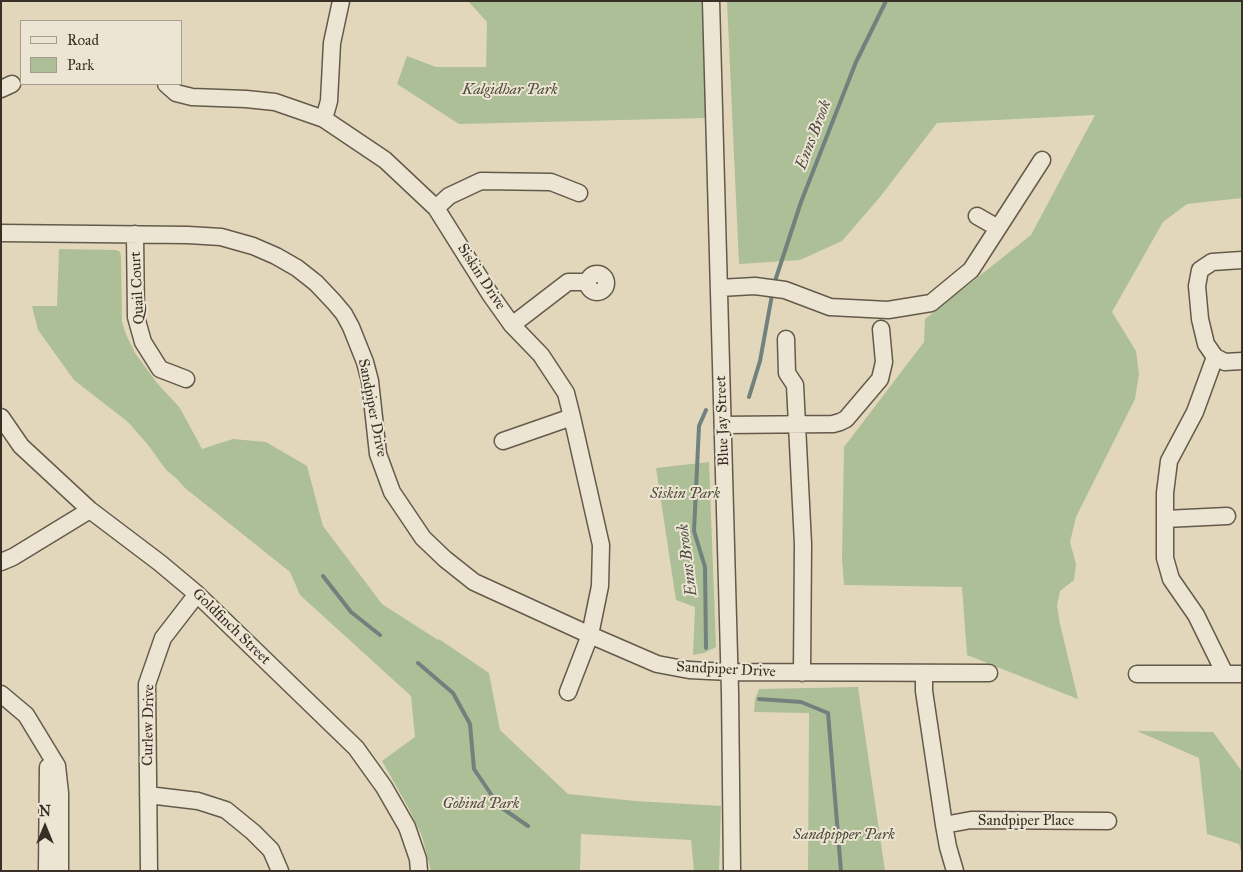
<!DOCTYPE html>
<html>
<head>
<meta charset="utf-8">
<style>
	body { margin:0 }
	#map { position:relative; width:1243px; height:872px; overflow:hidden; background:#e3d7bb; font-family:"IM FELL Great Primer",serif }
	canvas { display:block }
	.frame { position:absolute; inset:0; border:2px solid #383026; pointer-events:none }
	.legend { position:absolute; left:20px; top:20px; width:162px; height:65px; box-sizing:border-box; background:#ede5d3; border:1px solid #a59d8e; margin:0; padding:6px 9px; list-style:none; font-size:15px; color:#383026 }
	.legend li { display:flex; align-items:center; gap:10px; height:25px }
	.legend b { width:25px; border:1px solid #a59d8e }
	.north { position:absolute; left:20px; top:802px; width:50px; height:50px; -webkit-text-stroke:4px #ede5d3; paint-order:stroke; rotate:0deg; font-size:14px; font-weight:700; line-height:20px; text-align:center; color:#383026 }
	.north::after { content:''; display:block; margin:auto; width:18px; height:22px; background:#383026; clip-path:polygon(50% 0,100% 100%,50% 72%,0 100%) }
</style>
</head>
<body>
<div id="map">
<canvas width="1243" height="872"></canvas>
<div class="frame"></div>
<ul class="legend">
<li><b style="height:6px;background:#ede5d3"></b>Road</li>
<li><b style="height:14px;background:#adbf96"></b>Park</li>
</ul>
<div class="north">N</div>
</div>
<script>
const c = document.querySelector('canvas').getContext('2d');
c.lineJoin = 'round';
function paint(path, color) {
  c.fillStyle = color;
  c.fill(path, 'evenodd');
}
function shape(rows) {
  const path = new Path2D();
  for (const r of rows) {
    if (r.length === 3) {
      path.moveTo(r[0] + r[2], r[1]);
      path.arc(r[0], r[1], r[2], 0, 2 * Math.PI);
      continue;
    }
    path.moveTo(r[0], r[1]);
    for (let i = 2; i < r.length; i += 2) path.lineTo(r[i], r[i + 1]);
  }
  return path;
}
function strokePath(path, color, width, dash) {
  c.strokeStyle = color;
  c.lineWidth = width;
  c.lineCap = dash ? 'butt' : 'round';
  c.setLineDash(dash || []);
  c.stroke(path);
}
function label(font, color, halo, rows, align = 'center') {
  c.font = font + ' "IM FELL Great Primer",serif';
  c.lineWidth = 4;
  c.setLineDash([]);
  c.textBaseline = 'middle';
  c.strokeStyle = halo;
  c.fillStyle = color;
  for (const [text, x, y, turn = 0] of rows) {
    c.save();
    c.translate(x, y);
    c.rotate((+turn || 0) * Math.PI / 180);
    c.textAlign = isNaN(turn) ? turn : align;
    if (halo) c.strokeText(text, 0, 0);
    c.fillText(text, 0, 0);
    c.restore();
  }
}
paint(shape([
	[468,1,702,1,706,118,459,124,397,84,407,56,436,67,486,67,487,22],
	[727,1,1242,1,1242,198,1187,204,1163,222,1112,312,1136,351,1139,374,1135,399,1076,517,1070,542,1076,564,1074,580,1060,591,1057,606,1060,624,1078,699,967,655,962,587,844,585,842,559,844,447,924,342,925,319,1031,235,1095,115,937,123,880,197,842,241,800,260,739,264],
	[59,249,116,250,120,252,121,257,122,321,125,332,135,353,157,383,180,408,202,449,233,439,266,442,307,466,323,526,382,604,438,640,439,639,489,673,500,730,568,794,635,801,721,806,719,871,694,871,691,840,581,834,580,871,431,871,422,836,408,807,382,761,415,737,411,696,300,595,290,572,185,488,176,478,166,470,149,446,128,422,74,380,38,330,32,306,57,306],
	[709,462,716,647,704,653,693,655,695,607,676,600,656,468],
	[858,687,885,871,808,871,809,713,754,712,755,699,759,689],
	[1137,731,1213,732,1241,770,1242,773,1242,855,1239,844,1207,834,1199,758]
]), '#adbf96');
strokePath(shape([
	[775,281,801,202,856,62,886,1],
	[749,397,760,361,772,295],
	[323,576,351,612,380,635],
	[706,648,705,567,694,531,699,426,706,410],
	[418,663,453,693,470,724,474,769,499,806,528,826],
	[759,699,801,702,828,713,841,871]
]), '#71827e', 4);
const minor = shape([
	[711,1,730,692,732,871],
	[166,84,176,93,192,97,246,99,275,102,324,119,385,160,436,208,490,294,512,325,541,355,566,393,572,417,601,545,600,586,590,635,568,692],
	[1,89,12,84],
	[324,119,329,101,332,43,341,1],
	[436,208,449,196,481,181,551,182,579,193],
	[977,216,998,228],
	[1,233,188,235,221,237,253,246,276,256,297,268,316,283,334,302,344,314,351,327,365,362,370,381,378,454,392,492,423,538,445,559,474,582,590,635,657,664,689,670,730,672,989,673],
	[135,234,136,317,143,342,160,369,186,379],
	[1242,260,1212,262,1200,270,1197,286,1200,319,1206,344,1215,357,1225,362,1242,361],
	[597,283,9],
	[719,288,755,286,785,290,830,307,888,310,931,303,971,270,1042,160],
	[512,325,568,282,587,282],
	[786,339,787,373,795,385,803,544,802,673],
	[1215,357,1195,412,1169,461,1165,493,1165,558,1171,579,1196,615,1225,674],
	[1,417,21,446,90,510,160,563,197,594,356,748,384,787,407,827,418,859,419,871],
	[723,425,833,424,840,422,846,419,880,379,884,362,881,329],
	[503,441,572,417],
	[1165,519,1227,516],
	[1,562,13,557,90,510],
	[924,673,924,691,944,825,948,847,955,871],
	[1137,674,1242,674],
	[1,694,26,715,57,766,60,793,60,871],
	[148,795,198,801,226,810,253,832,271,850,280,871],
	[944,825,971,820,1108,821],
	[47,871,48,767],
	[149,871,147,684,163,638,197,594]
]);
strokePath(minor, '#635a4b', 19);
strokePath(minor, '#ede5d3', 16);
label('italic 15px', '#4f4d3c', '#ede5d3', [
	["Kalgidhar Park",510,90],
	["Siskin Park",685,494],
	["Gobind Park",481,804],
	["Sandpipper Park",844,835]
]);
label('15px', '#383026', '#ede5d3', [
	["Siskin Drive",481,277,57],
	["Quail Court",138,288,-93],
	["Sandpiper Drive",372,408,79],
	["Blue Jay Street",723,421,-92],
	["Goldfinch Street",231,627,44],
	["Sandpiper Drive",726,670,3],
	["Curlew Drive",149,725,-89],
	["Sandpiper Place",1026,821]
]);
label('italic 16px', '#4b4b43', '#ede5d3', [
	["Enns Brook",814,135,-69],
	["Enns Brook",688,560,-97]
]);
</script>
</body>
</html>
